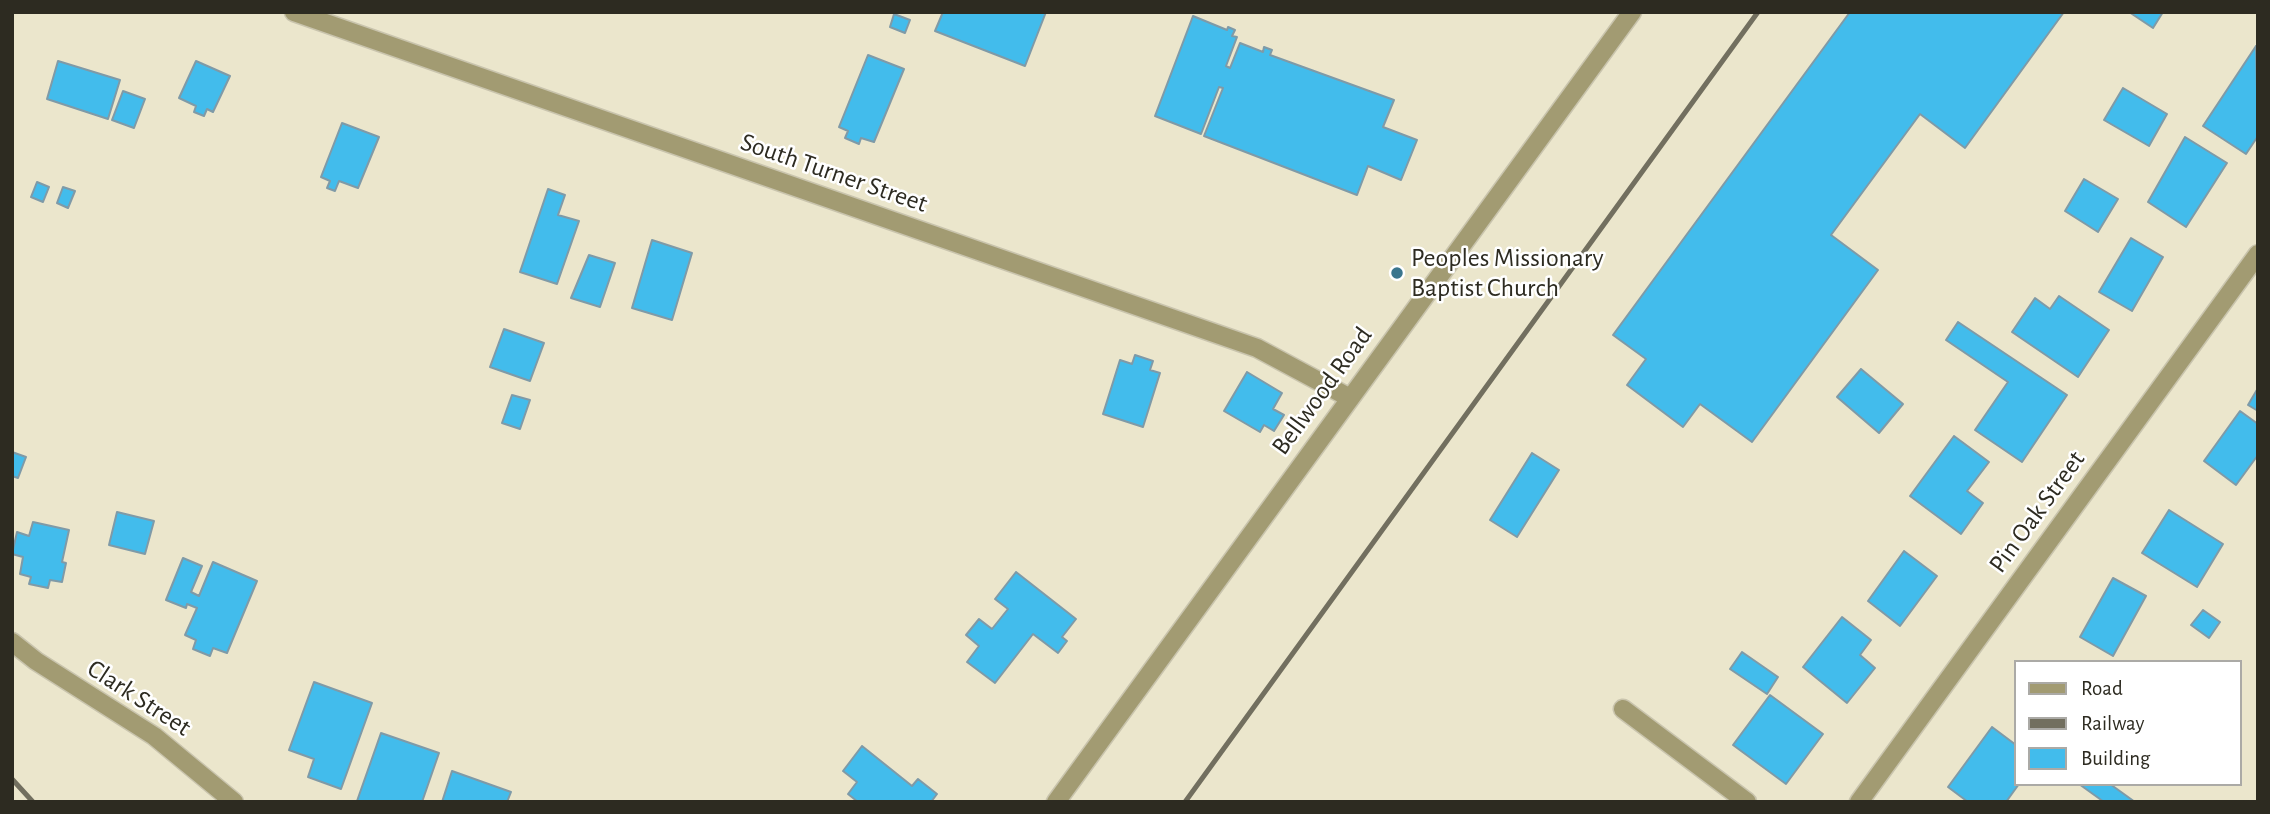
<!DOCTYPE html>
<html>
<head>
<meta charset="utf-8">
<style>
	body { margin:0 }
	#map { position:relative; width:2270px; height:814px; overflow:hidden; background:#ebe6cc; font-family:"Alegreya Sans",sans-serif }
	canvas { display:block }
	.frame { position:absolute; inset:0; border:14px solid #2d2b21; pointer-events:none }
	.legend { position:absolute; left:2014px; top:660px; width:228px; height:126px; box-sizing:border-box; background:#fff; border:2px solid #abaaa6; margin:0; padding:9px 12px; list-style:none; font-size:21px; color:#2d2b21 }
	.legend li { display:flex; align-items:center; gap:14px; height:35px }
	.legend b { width:35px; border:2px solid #abaaa6 }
</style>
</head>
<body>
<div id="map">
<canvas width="2270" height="814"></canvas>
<div class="frame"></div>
<ul class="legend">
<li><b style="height:9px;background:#a29b72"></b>Road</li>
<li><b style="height:9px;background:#726f5f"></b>Railway</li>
<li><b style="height:19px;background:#42bcec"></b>Building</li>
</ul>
</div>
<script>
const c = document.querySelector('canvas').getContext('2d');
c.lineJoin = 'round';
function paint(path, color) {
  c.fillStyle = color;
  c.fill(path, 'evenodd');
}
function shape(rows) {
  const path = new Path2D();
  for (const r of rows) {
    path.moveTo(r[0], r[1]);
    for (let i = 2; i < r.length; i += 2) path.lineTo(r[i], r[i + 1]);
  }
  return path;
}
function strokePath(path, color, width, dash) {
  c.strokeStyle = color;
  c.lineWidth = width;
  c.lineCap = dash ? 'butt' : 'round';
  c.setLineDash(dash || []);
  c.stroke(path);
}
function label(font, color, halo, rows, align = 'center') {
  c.font = font + ' "Alegreya Sans",sans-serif';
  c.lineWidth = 5;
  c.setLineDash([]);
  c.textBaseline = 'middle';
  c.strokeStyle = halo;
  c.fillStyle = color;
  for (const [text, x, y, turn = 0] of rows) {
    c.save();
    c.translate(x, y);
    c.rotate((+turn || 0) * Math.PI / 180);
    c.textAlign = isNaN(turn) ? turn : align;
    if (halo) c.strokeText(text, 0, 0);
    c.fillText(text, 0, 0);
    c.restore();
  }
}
const building = shape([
	[943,12,1046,12,1025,66,935,31,943,12],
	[1850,12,2064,12,1965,148,1920,114,1831,235,1878,270,1752,442,1700,404,1683,427,1627,385,1646,359,1613,335,1850,12],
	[2129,12,2163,12,2153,28,2129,12],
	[894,14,910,20,905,33,890,27,894,14],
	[1193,16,1227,30,1228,27,1235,30,1232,36,1237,37,1226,66,1230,68,1240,43,1263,52,1264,47,1272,50,1270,55,1394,100,1383,127,1417,140,1401,180,1368,166,1357,195,1204,136,1223,88,1219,87,1201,134,1155,116,1193,16],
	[2256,46,2258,136,2246,154,2203,126,2256,46],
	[868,55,904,69,874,142,861,138,859,144,845,138,848,131,839,127,868,55],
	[58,61,120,80,108,119,47,99,58,61],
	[196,61,230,76,213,112,207,109,204,116,194,112,196,106,179,98,196,61],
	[2123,88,2167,114,2149,146,2104,120,2123,88],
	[123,91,145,99,134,128,112,120,123,91],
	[342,123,379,137,358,188,339,181,335,191,327,188,330,181,321,177,342,123],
	[2185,137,2227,163,2186,227,2148,202,2185,137],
	[2084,179,2118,199,2098,232,2065,211,2084,179],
	[37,182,49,187,43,202,31,197,37,182],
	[63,187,75,191,68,208,57,203,63,187],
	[548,189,565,195,558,215,579,221,557,284,520,272,548,189],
	[2131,238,2163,257,2132,311,2099,292,2131,238],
	[652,240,692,253,672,320,632,308,652,240],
	[589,255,615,263,600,307,571,298,589,255],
	[2059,296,2109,330,2078,377,2012,332,2035,298,2050,309,2059,296],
	[1958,322,2067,395,2022,462,1975,430,2008,382,1946,340,1958,322],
	[504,329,544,343,530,381,490,367,504,329],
	[1135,355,1153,361,1150,370,1160,373,1143,427,1103,414,1120,360,1132,364,1135,355],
	[1861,369,1903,404,1879,433,1837,397,1861,369],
	[1247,372,1282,393,1273,409,1284,415,1274,431,1264,425,1260,432,1224,411,1247,372],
	[2258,388,2258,411,2248,405,2258,388],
	[512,395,530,400,520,429,502,423,512,395],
	[2240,411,2258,424,2258,455,2236,485,2204,461,2240,411],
	[1954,436,1989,462,1967,491,1983,503,1961,534,1910,496,1954,436],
	[12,452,26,457,18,478,12,476,12,452],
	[1532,453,1559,470,1517,537,1490,520,1532,453],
	[2169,510,2223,544,2197,587,2142,553,2169,510],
	[117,512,154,521,145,554,109,545,117,512],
	[33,522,69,530,62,562,66,563,62,582,50,580,48,588,29,584,31,577,20,574,23,557,12,554,17,532,29,536,33,522],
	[1904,551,1937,576,1900,626,1868,601,1904,551],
	[183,558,202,566,191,592,199,596,213,562,257,581,227,653,213,648,210,656,193,649,196,640,185,635,197,608,187,604,186,608,166,600,183,558],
	[1016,572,1076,619,1062,637,1067,641,1058,653,1033,634,995,683,967,662,979,646,966,635,979,619,992,629,1008,609,995,599,1016,572],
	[2113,578,2146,596,2113,656,2080,637,2113,578],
	[2203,610,2220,622,2209,638,2191,625,2203,610],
	[1842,617,1871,640,1860,655,1875,668,1847,703,1803,667,1842,617],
	[1742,652,1778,677,1767,694,1730,669,1742,652],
	[314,682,372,703,341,789,308,777,314,759,289,750,314,682],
	[1770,695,1823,734,1786,784,1733,745,1770,695],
	[1992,727,2016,745,2016,784,2019,784,2006,802,1968,802,1948,787,1992,727],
	[381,733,439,753,422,802,357,801,381,733],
	[862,746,912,786,918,779,937,794,931,802,858,802,848,794,857,782,843,771,862,746],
	[452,771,511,792,507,802,442,802,452,771],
	[2079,784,2110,784,2135,802,2104,802,2079,784]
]);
paint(building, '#42bcec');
strokePath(building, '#7f9aa7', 2);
const minor = shape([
	[294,12,1257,348,1350,398],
	[12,642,36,661,154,736,234,802],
	[1623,709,1747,802],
	[1056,802,1632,12],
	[1859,802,2258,254]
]);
strokePath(minor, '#c9c4ad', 21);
strokePath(minor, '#a29b72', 18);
strokePath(shape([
	[12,779,33,802],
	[1185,802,1758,12]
]), '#726f5f', 5);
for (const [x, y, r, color] of [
	[1397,273,7,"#3a758d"]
]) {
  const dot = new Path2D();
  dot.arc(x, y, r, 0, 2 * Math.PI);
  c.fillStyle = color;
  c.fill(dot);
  strokePath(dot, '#fff', 2.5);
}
label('26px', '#2d2b21', '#fff', [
	["South Turner Street",834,173,19],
	["Bellwood Road",1322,391,-54],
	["Pin Oak Street",2037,512,-54],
	["Clark Street",139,698,33]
]);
label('26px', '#2d2b21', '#fff', [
	["Peoples Missionary",1411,258],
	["Baptist Church",1411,288]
], 'left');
</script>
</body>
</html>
